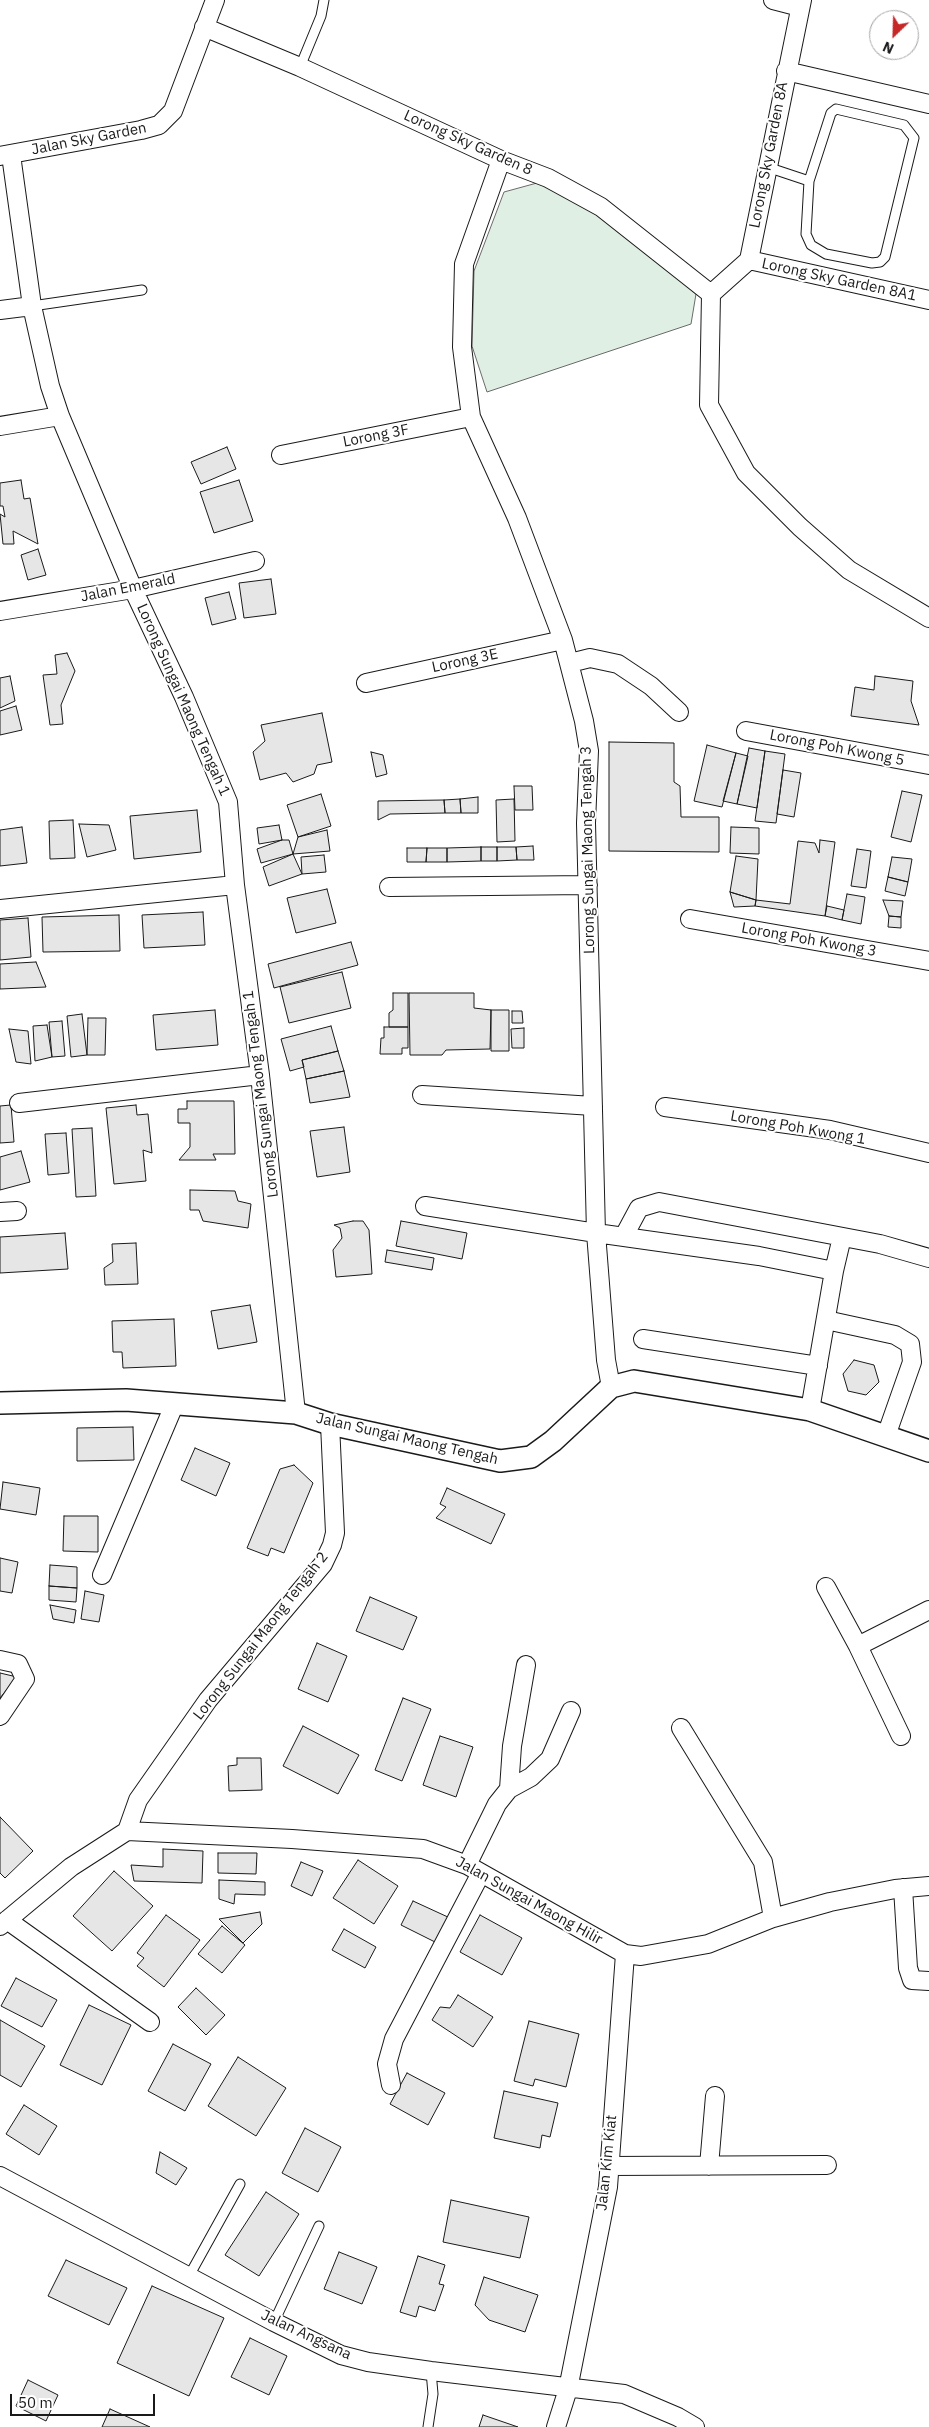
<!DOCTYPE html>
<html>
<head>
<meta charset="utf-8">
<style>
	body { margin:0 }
	#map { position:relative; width:929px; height:2427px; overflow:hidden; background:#fff; font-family:"IBM Plex Sans",sans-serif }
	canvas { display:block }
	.north { position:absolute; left:869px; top:10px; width:50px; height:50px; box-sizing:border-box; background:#fff; border:1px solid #a3a3a3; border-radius:50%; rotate:204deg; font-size:14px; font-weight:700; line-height:20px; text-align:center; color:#1a1a1a }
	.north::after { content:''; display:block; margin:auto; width:18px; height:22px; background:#c62828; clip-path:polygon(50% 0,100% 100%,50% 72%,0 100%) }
	.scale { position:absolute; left:10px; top:2394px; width:145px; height:22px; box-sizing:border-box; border:2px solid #1a1a1a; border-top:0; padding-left:6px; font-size:15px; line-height:18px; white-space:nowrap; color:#1a1a1a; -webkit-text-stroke:4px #fff; paint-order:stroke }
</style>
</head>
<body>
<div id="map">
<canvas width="929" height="2427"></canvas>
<div class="north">N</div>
<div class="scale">50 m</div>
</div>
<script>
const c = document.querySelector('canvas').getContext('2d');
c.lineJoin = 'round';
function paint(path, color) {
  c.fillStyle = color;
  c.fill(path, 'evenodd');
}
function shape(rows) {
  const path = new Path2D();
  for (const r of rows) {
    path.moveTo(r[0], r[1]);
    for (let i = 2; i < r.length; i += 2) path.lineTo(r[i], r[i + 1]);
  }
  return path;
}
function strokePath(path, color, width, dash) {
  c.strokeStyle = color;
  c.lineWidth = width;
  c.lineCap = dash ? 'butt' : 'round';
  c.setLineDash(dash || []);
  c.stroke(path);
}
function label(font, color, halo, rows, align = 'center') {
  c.font = font + ' "IBM Plex Sans",sans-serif';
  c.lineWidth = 4;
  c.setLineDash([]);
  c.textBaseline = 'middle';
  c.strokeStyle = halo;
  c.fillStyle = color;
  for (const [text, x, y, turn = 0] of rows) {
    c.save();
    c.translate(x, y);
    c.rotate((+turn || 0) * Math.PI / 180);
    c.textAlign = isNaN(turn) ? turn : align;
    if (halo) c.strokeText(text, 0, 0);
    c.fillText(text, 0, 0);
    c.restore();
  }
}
const green = shape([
	[537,183,599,212,696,294,691,324,487,392,472,346,474,271,504,192,537,183]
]);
paint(green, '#e0efe3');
strokePath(green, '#6a6a6a', 1);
const building = shape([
	[227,447,236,469,201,484,191,462,227,447],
	[21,480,24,499,30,498,38,544,13,531,14,544,3,544,0,514,5,517,3,506,0,506,0,483,21,480],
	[239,480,253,521,214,533,200,492,239,480],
	[38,549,46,575,28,580,21,555,38,549],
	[271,579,276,614,244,618,239,583,271,579],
	[229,592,236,619,212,625,205,598,229,592],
	[67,653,75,671,61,705,63,724,50,725,43,675,57,674,55,655,67,653],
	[10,676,15,701,0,708,0,678,10,676],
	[875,676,913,681,911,701,919,725,851,716,855,687,874,690,875,676],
	[16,706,22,730,0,735,0,711,16,706],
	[322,713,332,762,317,765,314,774,293,782,286,773,260,780,253,752,265,741,261,725,322,713],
	[609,742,674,743,674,782,680,786,681,817,719,817,719,852,609,851,609,742],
	[707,745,736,753,722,807,694,801,707,745],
	[749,748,765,751,757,808,737,804,749,748],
	[765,751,785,754,776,823,755,821,765,751],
	[371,752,383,755,387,774,376,777,371,752],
	[736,753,748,756,737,804,723,801,736,753],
	[783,770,801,773,794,817,777,814,783,770],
	[514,786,532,786,533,810,515,810,514,786],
	[902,791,922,795,911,842,891,837,902,791],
	[321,794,331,826,298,837,287,805,321,794],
	[478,797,478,813,461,813,460,799,478,797],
	[460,799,461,813,445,813,444,800,460,799],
	[514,799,515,841,497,842,496,800,514,799],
	[444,800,445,813,390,814,378,820,378,801,444,800],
	[197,810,201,852,134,859,130,816,197,810],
	[73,820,75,858,50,859,49,821,73,820],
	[79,824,109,825,116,850,87,857,79,824],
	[279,825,282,840,259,844,257,828,279,825],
	[22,827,27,863,0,866,0,830,22,827],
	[731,827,759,828,759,854,730,853,731,827],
	[327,830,330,851,293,854,298,837,327,830],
	[282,840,289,840,293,854,261,863,257,849,282,840],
	[820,840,835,842,825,916,755,906,756,900,790,904,798,841,815,843,819,853,820,840],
	[533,846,534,860,517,860,516,847,533,846],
	[481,847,481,861,447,862,447,848,481,847],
	[481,847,497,847,497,861,481,861,481,847],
	[497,847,516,847,517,860,497,861,497,847],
	[407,848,427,848,426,862,407,862,407,848],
	[427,848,447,848,447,862,426,862,427,848],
	[857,849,871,851,866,888,851,886,857,849],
	[293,854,302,874,269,886,263,867,293,854],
	[324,855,326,872,302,874,301,857,324,855],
	[736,856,758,859,756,900,730,892,736,856],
	[892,857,912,859,908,882,888,877,892,857],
	[888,877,908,882,905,896,885,891,888,877],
	[327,889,336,923,296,933,287,898,327,889],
	[730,892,756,900,755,906,734,907,730,892],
	[847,894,865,897,861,924,842,920,847,894],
	[883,900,903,901,901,917,889,916,883,900],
	[827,906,844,910,842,920,825,916,827,906],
	[203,912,205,945,144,948,142,915,203,912],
	[119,915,120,951,43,952,42,917,119,915],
	[889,916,901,917,901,928,888,927,889,916],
	[28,918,31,957,0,960,0,920,28,918],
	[351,942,358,965,274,988,268,964,351,942],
	[36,962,46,987,0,989,0,964,36,962],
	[342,972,351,1008,289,1023,280,987,342,972],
	[393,993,408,993,408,1027,389,1027,389,1013,393,1010,393,993],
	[409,993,474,993,474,1008,491,1010,490,1049,446,1050,442,1055,410,1055,409,993],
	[215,1010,218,1045,156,1050,153,1015,215,1010],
	[491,1010,509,1010,509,1051,491,1051,491,1010],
	[512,1011,522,1011,523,1023,512,1023,512,1011],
	[82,1014,87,1055,71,1057,67,1016,82,1014],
	[88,1018,106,1018,105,1055,87,1055,88,1018],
	[62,1021,65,1056,52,1057,49,1022,62,1021],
	[47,1025,52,1057,35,1061,33,1026,47,1025],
	[331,1026,338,1051,302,1060,304,1067,290,1071,281,1039,331,1026],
	[384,1027,408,1027,408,1048,402,1048,402,1054,380,1054,381,1038,384,1038,384,1027],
	[524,1028,524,1048,512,1048,511,1029,524,1028],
	[9,1029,28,1031,31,1064,16,1062,9,1029],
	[338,1051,344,1071,306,1079,302,1060,338,1051],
	[344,1071,350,1097,310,1103,306,1079,344,1071],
	[187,1101,234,1101,235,1154,213,1154,216,1160,179,1160,190,1147,190,1123,178,1123,178,1109,187,1109,187,1101],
	[11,1105,14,1142,0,1143,0,1106,11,1105],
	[136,1105,137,1115,148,1114,152,1153,143,1150,146,1181,114,1184,106,1108,136,1105],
	[344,1127,350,1172,317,1177,310,1131,344,1127],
	[92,1128,96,1196,76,1197,72,1129,92,1128],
	[66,1133,69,1173,48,1175,45,1134,66,1133],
	[21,1151,30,1182,0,1190,0,1157,21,1151],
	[190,1190,235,1191,238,1201,251,1204,248,1228,203,1221,199,1210,190,1210,190,1190],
	[353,1221,363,1221,369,1230,372,1274,336,1277,333,1250,342,1238,340,1228,334,1225,353,1221],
	[401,1221,467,1233,462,1259,396,1246,401,1221],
	[65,1233,68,1269,0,1273,0,1237,65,1233],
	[136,1243,138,1284,105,1285,104,1268,113,1262,112,1244,136,1243],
	[387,1250,434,1258,432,1270,385,1262,387,1250],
	[250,1305,257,1342,218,1349,211,1311,250,1305],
	[174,1319,176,1366,123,1368,122,1352,113,1352,112,1321,174,1319],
	[854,1360,874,1365,879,1382,866,1395,848,1391,843,1374,854,1360],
	[133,1427,134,1460,77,1461,77,1428,133,1427],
	[195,1448,230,1463,216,1496,181,1480,195,1448],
	[294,1465,313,1483,284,1553,271,1548,268,1556,247,1548,280,1469,294,1465],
	[3,1482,40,1488,36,1515,0,1509,3,1482],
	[447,1488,505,1514,491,1544,436,1518,446,1507,440,1504,447,1488],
	[64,1516,98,1516,98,1552,63,1551,64,1516],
	[0,1558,18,1562,12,1593,0,1591,0,1558],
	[50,1565,77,1567,77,1588,49,1586,50,1565],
	[49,1586,77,1588,76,1602,49,1600,49,1586],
	[85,1591,104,1595,99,1622,81,1619,85,1591],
	[370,1597,417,1617,403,1650,356,1631,370,1597],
	[50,1605,76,1610,74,1623,53,1619,50,1605],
	[317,1643,347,1656,328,1702,298,1689,317,1643],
	[0,1673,17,1677,0,1698,0,1673],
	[403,1698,431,1709,402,1781,375,1770,403,1698],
	[303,1726,359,1755,338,1794,283,1766,303,1726],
	[440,1736,473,1747,456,1797,423,1785,440,1736],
	[237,1758,261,1758,262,1790,229,1791,228,1766,237,1765,237,1758],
	[0,1817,33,1851,5,1878,0,1873,0,1817],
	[163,1849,203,1851,202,1883,134,1881,131,1865,163,1867,163,1849],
	[218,1853,257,1853,256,1874,218,1873,218,1853],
	[358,1860,398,1886,374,1924,333,1898,358,1860],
	[301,1862,323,1871,312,1896,291,1886,301,1862],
	[114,1871,153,1906,112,1951,73,1916,114,1871],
	[219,1880,265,1882,265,1895,235,1894,234,1904,219,1899,219,1880],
	[413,1901,450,1918,437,1943,401,1925,413,1901],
	[260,1912,262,1924,243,1943,219,1919,260,1912],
	[166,1915,200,1940,164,1987,137,1966,144,1958,137,1953,166,1915],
	[480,1915,522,1938,502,1975,460,1952,480,1915],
	[222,1926,245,1945,222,1973,198,1954,222,1926],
	[344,1929,376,1947,365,1968,332,1950,344,1929],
	[16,1978,57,2000,42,2027,1,2006,16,1978],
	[196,1988,225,2015,206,2035,178,2007,196,1988],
	[458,1995,493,2017,473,2047,432,2020,440,2007,450,2008,458,1995],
	[89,2005,131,2025,102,2085,60,2065,89,2005],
	[0,2020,45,2046,21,2087,0,2075,0,2020],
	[529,2021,579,2034,566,2087,535,2079,533,2086,514,2081,529,2021],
	[173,2044,211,2064,185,2111,148,2091,173,2044],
	[238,2057,286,2088,256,2136,208,2106,238,2057],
	[407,2073,445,2093,428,2125,390,2104,407,2073],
	[504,2091,558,2103,550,2137,542,2135,540,2148,494,2138,504,2091],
	[24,2105,57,2126,39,2155,6,2134,24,2105],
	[305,2128,341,2147,318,2192,282,2173,305,2128],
	[160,2152,187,2168,176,2185,156,2173,160,2152],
	[266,2192,299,2214,259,2276,225,2255,266,2192],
	[451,2200,529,2217,520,2258,443,2242,451,2200],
	[339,2252,377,2267,362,2304,324,2289,339,2252],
	[418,2256,445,2265,439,2284,444,2285,435,2311,419,2306,416,2317,400,2312,418,2256],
	[66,2260,127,2288,109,2325,48,2296,66,2260],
	[484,2277,538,2295,525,2332,489,2320,475,2305,484,2277],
	[152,2286,224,2318,189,2396,117,2363,152,2286],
	[250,2338,287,2356,269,2395,231,2377,250,2338],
	[28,2380,58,2395,46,2421,16,2406,28,2380],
	[110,2409,150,2427,102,2427,110,2409],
	[483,2415,518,2427,479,2427,483,2415]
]);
paint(building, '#e6e6e6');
strokePath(building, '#1a1a1a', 1);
const service = shape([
	[300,67,321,16,324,0],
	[767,167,809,181,806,234,811,245,826,254,872,263,880,262,885,257,914,138,904,125,836,109,831,113,809,181],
	[32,306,142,290],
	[189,2276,240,2184],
	[274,2322,319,2226],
	[428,2427,433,2394,431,2371]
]);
const minor = shape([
	[773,0,800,7],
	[204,27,300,67,501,160,548,178,601,207,711,294],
	[786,71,929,104],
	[11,155,32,306,50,386,60,416,133,589,184,697,228,802,235,885,260,1075,296,1413],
	[0,156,141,130,159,125,173,111,215,0],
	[501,160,464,264,462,347,471,417,517,518,563,640,584,721,589,751,586,823,596,1233,606,1360,611,1387],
	[749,260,929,300],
	[711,294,709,405,746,473,800,527,849,570,929,618],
	[711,294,749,260,802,0],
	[0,310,32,306],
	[0,426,60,416],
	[281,455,471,417],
	[0,611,133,589,255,561],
	[570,663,590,658,618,664,651,686,679,712],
	[366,683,563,640],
	[746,731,929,765],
	[389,887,588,885],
	[0,909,235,885],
	[690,919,929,961],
	[422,1095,593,1106],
	[19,1103,260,1075],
	[665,1107,830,1130,929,1153],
	[425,1206,596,1233,759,1256,834,1271,810,1410],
	[0,1212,17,1211],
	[624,1236,639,1208,659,1202,880,1244,929,1258],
	[834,1271,842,1237],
	[826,1320,895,1335,910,1344,912,1362,886,1436],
	[643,1339,818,1366],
	[102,1575,175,1403],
	[826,1587,858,1646,901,1736],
	[858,1646,929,1610],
	[0,1660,18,1664,25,1679,0,1716],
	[681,1728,763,1862,773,1918],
	[509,1789,512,1746,526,1665],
	[127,1831,138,1800,208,1700,323,1564,332,1545,335,1533,330,1424],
	[467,1865,497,1804,509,1789,531,1777,550,1759,571,1711],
	[903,1888,908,1968,912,1980,929,1981],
	[7,1920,150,2022],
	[0,1926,71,1867,127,1831,292,1839,423,1849,467,1865,625,1954,641,1956,708,1944,773,1918,830,1902,895,1889,929,1886],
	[391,2085,387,2064,394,2039,481,1873],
	[608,2166,827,2165],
	[709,2166,715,2096],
	[0,2176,274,2322,341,2355,368,2362,431,2371,624,2394,678,2417,695,2427],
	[556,2427,568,2389,608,2187,625,1954]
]);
const tertiary = shape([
	[0,1403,126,1400,296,1413,330,1424,500,1461,531,1457,553,1441,611,1387,634,1381,810,1410,929,1451]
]);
strokePath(service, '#1a1a1a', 11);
strokePath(minor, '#1a1a1a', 20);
strokePath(tertiary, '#1a1a1a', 24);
strokePath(service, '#fff', 9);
strokePath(minor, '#fff', 18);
strokePath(tertiary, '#fff', 21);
label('15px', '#1a1a1a', '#fff', [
	["Jalan Sky Garden",89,139,-11],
	["Lorong Sky Garden 8",468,143,24],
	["Lorong Sky Garden 8A",769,155,-79],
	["Lorong Sky Garden 8A1",839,280,12],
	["Lorong 3F",376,436,-11],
	["Jalan Emerald",128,588,-11],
	["Lorong 3E",465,661,-12],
	["Lorong Sungai Maong Tengah 1",183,700,66],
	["Lorong Poh Kwong 5",837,748,11],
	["Lorong Sungai Maong Tengah 3",588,850,-91],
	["Lorong Poh Kwong 3",809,940,10],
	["Lorong Sungai Maong Tengah 1",261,1094,-97],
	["Lorong Poh Kwong 1",798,1128,10],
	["Jalan Sungai Maong Tengah",407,1439,13],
	["Lorong Sungai Maong Tengah 2",261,1636,-52],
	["Jalan Sungai Maong Hilir",529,1901,29],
	["Jalan Kim Kiat",607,2163,-84],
	["Jalan Angsana",306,2335,25]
]);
</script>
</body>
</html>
